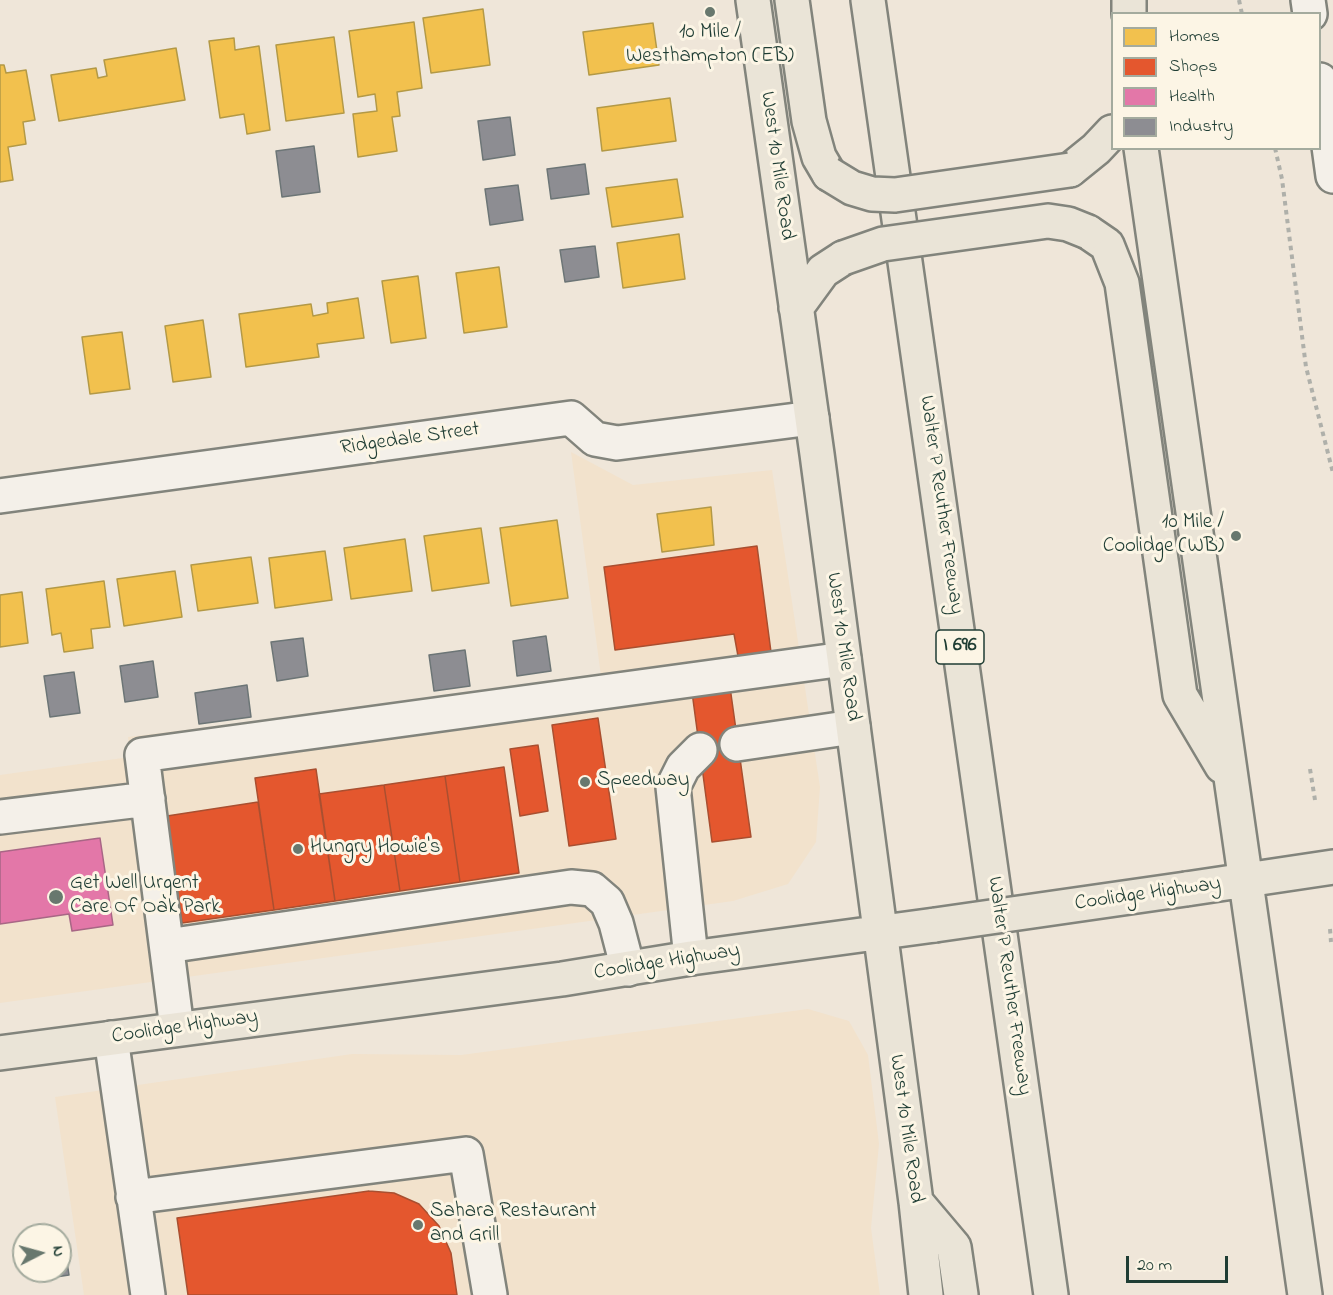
<!DOCTYPE html>
<html>
<head>
<meta charset="utf-8">
<style>
	body { margin:0 }
	#map { position:relative; width:1333px; height:1295px; overflow:hidden; background:#efe6d9; font-family:"Indie Flower",sans-serif }
	canvas { display:block }
	.legend { position:absolute; left:1111px; top:12px; width:210px; height:138px; box-sizing:border-box; background:#fcf5e5; border:2px solid #a4ab9e; margin:0; padding:8px 10px; list-style:none; font-size:18px; color:#1f3d34 }
	.legend li { display:flex; align-items:center; gap:12px; height:30px }
	.legend b { width:30px; border:2px solid #a4ab9e }
	.north { position:absolute; left:12px; top:1223px; width:60px; height:60px; box-sizing:border-box; background:#fcf5e5; border:2px solid #a4ab9e; border-radius:50%; rotate:84deg; font-size:16px; font-weight:700; line-height:24px; text-align:center; color:#1f3d34 }
	.north::after { content:''; display:block; margin:auto; width:21px; height:27px; background:#68786e; clip-path:polygon(50% 0,100% 100%,50% 72%,0 100%) }
	.scale { position:absolute; left:1126px; top:1256px; width:102px; height:27px; box-sizing:border-box; border:3px solid #1f3d34; border-top:0; padding-left:8px; font-size:18px; line-height:21px; white-space:nowrap; color:#1f3d34; -webkit-text-stroke:4px #fcf5e5; paint-order:stroke }
</style>
</head>
<body>
<div id="map">
<canvas width="1333" height="1295"></canvas>
<ul class="legend">
<li><b style="height:16px;background:#f2c14e"></b>Homes</li>
<li><b style="height:16px;background:#e4572e"></b>Shops</li>
<li><b style="height:16px;background:#e377a8"></b>Health</li>
<li><b style="height:16px;background:#8d8d92"></b>Industry</li>
</ul>
<div class="north">N</div>
<div class="scale">20 m</div>
</div>
<script>
const c = document.querySelector('canvas').getContext('2d');
c.lineJoin = 'round';
function paint(path, color) {
  c.fillStyle = color;
  c.fill(path, 'evenodd');
}
function shape(rows) {
  const path = new Path2D();
  for (const r of rows) {
    path.moveTo(r[0], r[1]);
    for (let i = 2; i < r.length; i += 2) path.lineTo(r[i], r[i + 1]);
  }
  return path;
}
function strokePath(path, color, width, dash) {
  c.strokeStyle = color;
  c.lineWidth = width;
  c.lineCap = dash ? 'butt' : 'round';
  c.setLineDash(dash || []);
  c.stroke(path);
}
function label(font, color, halo, rows, align = 'center') {
  c.font = font + ' "Indie Flower",sans-serif';
  c.lineWidth = 6;
  c.setLineDash([]);
  c.textBaseline = 'middle';
  c.strokeStyle = halo;
  c.fillStyle = color;
  for (const [text, x, y, turn = 0] of rows) {
    c.save();
    c.translate(x, y);
    c.rotate((+turn || 0) * Math.PI / 180);
    c.textAlign = isNaN(turn) ? turn : align;
    if (halo) c.strokeText(text, 0, 0);
    c.fillText(text, 0, 0);
    c.restore();
  }
}
paint(shape([
	[571,452,633,485,772,470,820,787,816,842,788,884,733,901,0,1003,0,775,130,757,128,737,468,695,601,676],
	[808,1009,849,1021,868,1055,879,1144,871,1228,880,1295,84,1295,55,1097,352,1054,461,1055]
]), '#f2e2cc');
const homes = shape([
	[483,9,490,65,431,73,423,18,483,9],
	[414,22,422,88,397,92,400,116,392,117,397,151,358,157,353,114,377,111,375,94,358,97,349,31,414,22],
	[653,23,659,65,589,75,583,32,653,23],
	[334,37,344,113,286,121,276,45,334,37],
	[234,38,235,50,259,46,270,130,247,134,244,114,220,118,209,41,234,38],
	[176,48,185,100,59,121,51,75,96,68,98,78,107,76,104,60,176,48],
	[0,65,4,65,6,73,26,70,35,120,23,122,26,144,8,147,13,180,0,182,0,65],
	[670,98,676,141,602,151,597,108,670,98],
	[677,179,683,217,612,227,606,188,677,179],
	[679,234,685,279,623,288,617,243,679,234],
	[499,267,507,327,464,333,456,273,499,267],
	[418,276,426,338,391,343,382,281,418,276],
	[358,298,364,338,317,344,319,357,246,367,239,314,311,304,313,316,328,313,327,303,358,298],
	[203,320,211,377,173,382,165,326,203,320],
	[122,332,130,389,90,394,82,337,122,332],
	[711,507,714,545,662,552,657,514,711,507],
	[557,520,568,598,511,606,500,528,557,520],
	[481,528,489,583,432,591,424,536,481,528],
	[405,539,412,591,351,599,344,548,405,539],
	[325,551,332,600,275,608,269,558,325,551],
	[251,557,258,603,198,611,191,565,251,557],
	[175,571,182,617,124,626,117,579,175,571],
	[104,581,110,627,91,629,93,648,64,652,61,633,52,635,46,589,104,581],
	[22,592,28,643,0,647,0,595,22,592]
]);
paint(homes, '#f2c14e');
strokePath(homes, '#b39946', 1.5);
const shops = shape([
	[757,546,771,652,738,656,734,634,615,650,604,567,757,546],
	[730,687,751,837,712,842,692,692,730,687],
	[598,718,616,839,569,846,552,725,598,718],
	[538,745,548,811,520,816,510,749,538,745],
	[504,767,519,873,460,882,445,776,504,767],
	[316,769,335,901,274,910,255,778,316,769],
	[445,776,460,882,400,891,384,785,445,776],
	[384,785,400,891,335,901,319,794,384,785],
	[258,802,274,910,182,923,167,816,258,802],
	[369,1191,394,1193,419,1204,439,1226,451,1253,457,1295,188,1295,177,1218,369,1191]
]);
paint(shops, '#e4572e');
strokePath(shops, '#a94f30', 1.5);
const health = shape([
	[100,838,113,925,72,931,69,914,0,924,0,852,100,838]
]);
paint(health, '#e377a8');
strokePath(health, '#a86685', 1.5);
const industry = shape([
	[510,117,515,155,483,160,478,121,510,117],
	[314,146,320,192,282,197,276,151,314,146],
	[585,164,589,194,551,199,547,169,585,164],
	[518,185,523,220,490,225,485,189,518,185],
	[595,246,599,277,565,282,560,250,595,246],
	[546,636,551,671,517,676,513,641,546,636],
	[303,638,308,676,277,681,271,642,303,638],
	[465,650,470,686,434,691,429,655,465,650],
	[153,661,158,697,125,702,120,666,153,661],
	[74,672,80,713,50,717,44,676,74,672],
	[247,685,251,717,199,724,195,693,247,685],
	[60,1243,64,1243,69,1275,36,1280,35,1271,60,1271,60,1243]
]);
paint(industry, '#8d8d92');
strokePath(industry, '#6c7576', 1.5);
const minor = shape([
	[1308,0,1310,14],
	[1320,80,1333,176],
	[0,496,571,418,595,439,617,443,812,418],
	[737,744,853,727],
	[0,817,148,799],
	[167,946,571,887,592,889,607,902,616,923,628,969],
	[691,958,673,787,683,767,700,750],
	[177,1029,142,755,844,659],
	[111,1038,148,1295],
	[133,1197,466,1154,490,1295]
]);
const major = shape([
	[753,0,817,454,916,1202,926,1295],
	[792,0,809,121,819,157,829,174],
	[1129,14,1129,0],
	[1141,148,1305,1295],
	[1070,170,1096,149,1112,132],
	[1088,232,1107,245,1122,283,1180,695,1222,766],
	[796,308,823,271,843,258],
	[1186,889,1333,867],
	[0,1053,562,979,691,958,935,925],
	[916,1202,954,1247,961,1295]
]);
const highway = shape([
	[868,0,1051,1295]
]);
strokePath(minor, '#82847c', 38);
strokePath(major, '#82847c', 38);
strokePath(highway, '#82847c', 38);
strokePath(shape([
	[1239,0,1242,14],
	[1275,148,1282,179,1306,367,1333,473],
	[1310,769,1315,800],
	[1330,929,1331,942]
]), '#afb0aa', 4, [4.5, 4.5]);
strokePath(minor, '#f4f0e9', 33);
strokePath(major, '#eae4d7', 33);
strokePath(highway, '#eae4d7', 33);
const majorBridge = shape([
	[829,174,852,188,872,194,895,195,1070,170],
	[843,258,883,244,1048,221,1068,224,1088,232],
	[935,925,1186,889]
]);
strokePath(majorBridge, '#82847c', 38, []);
strokePath(majorBridge, '#eae4d7', 33);
for (const [x, y, r, color] of [
	[710,12,6,"#68786e"],
	[1236,536,6,"#68786e"],
	[585,782,6,"#68786e"],
	[298,849,6,"#68786e"],
	[56,897,8,"#68786e"],
	[418,1225,6,"#68786e"]
]) {
  const dot = new Path2D();
  dot.arc(x, y, r, 0, 2 * Math.PI);
  c.fillStyle = color;
  c.fill(dot);
  strokePath(dot, '#fcf5e5', 2);
}
for (const [x, y, w] of [
	[960,647,48]
]) {
  const box = new Path2D();
  box.roundRect(x - w / 2, y - 17, w, 34, 4.5);
  c.fillStyle = '#fcf5e5';
  c.fill(box);
  strokePath(box, '#1f3d34', 1.5);
}
label('bold 20px', '#1f3d34', null, [
	["I 696",960,647]
]);
label('21px', '#1f3d34', '#fcf5e5', [
	["10 Mile /",710,34,"center"],
	["Westhampton (EB)",710,58,"center"],
	["10 Mile /",1224,524,"right"],
	["Coolidge (WB)",1224,548,"right"],
	["Speedway",597,782],
	["Hungry Howie's",310,849],
	["Get Well Urgent",70,885],
	["Care Of Oak Park",70,909],
	["Sahara Restaurant",430,1213],
	["and Grill",430,1237]
], 'left');
label('21px', '#1f3d34', '#fcf5e5', [
	["West 10 Mile Road",776,166,82],
	["Ridgedale Street",410,440,-8],
	["Walter P Reuther Freeway",940,505,82],
	["West 10 Mile Road",842,647,82],
	["Coolidge Highway",1148,895,-8],
	["Coolidge Highway",667,963,-9],
	["Walter P Reuther Freeway",1008,986,82],
	["Coolidge Highway",185,1028,-8],
	["West 10 Mile Road",905,1129,82]
]);
</script>
</body>
</html>
